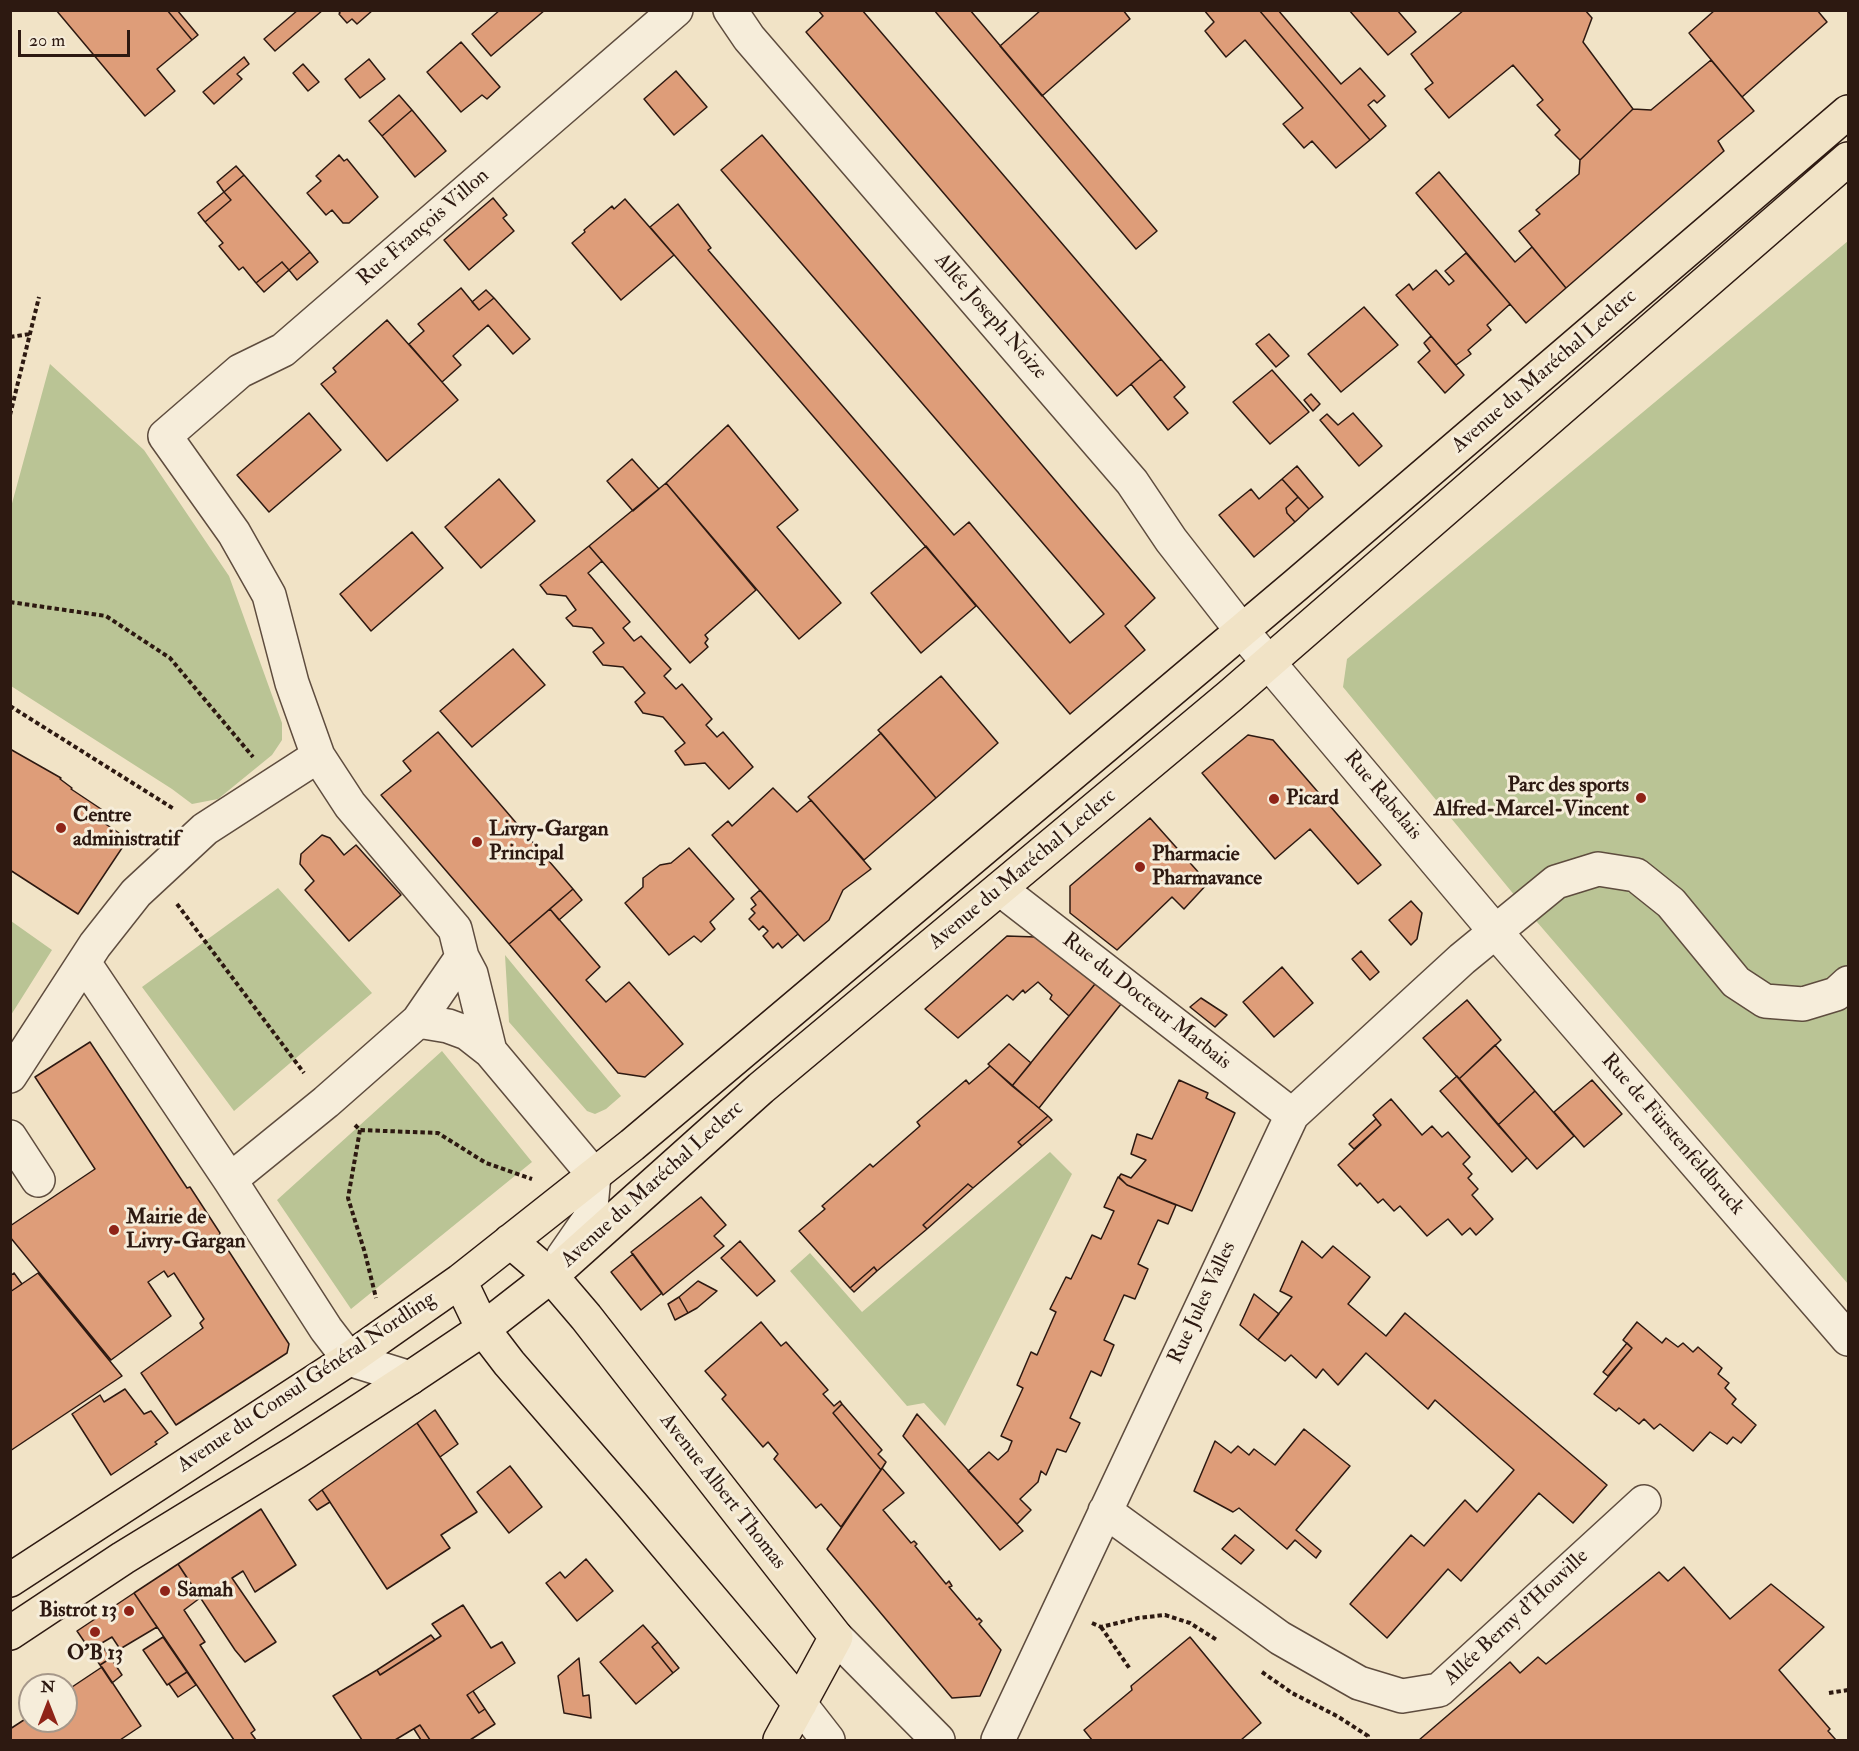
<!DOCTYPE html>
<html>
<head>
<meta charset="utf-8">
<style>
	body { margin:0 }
	#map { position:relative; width:1859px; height:1751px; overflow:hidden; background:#f1e3c6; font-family:"IM FELL Double Pica",serif }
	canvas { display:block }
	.frame { position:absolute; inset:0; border:12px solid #2d1911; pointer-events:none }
	.north { position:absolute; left:18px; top:1673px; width:60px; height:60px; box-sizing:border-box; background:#f6edda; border:2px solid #a6988a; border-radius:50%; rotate:0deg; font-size:16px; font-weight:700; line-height:24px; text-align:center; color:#2d1911 }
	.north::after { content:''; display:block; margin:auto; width:21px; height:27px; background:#8f2418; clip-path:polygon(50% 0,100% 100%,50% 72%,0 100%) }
	.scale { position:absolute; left:18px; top:30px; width:112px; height:27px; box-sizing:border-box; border:3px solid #2d1911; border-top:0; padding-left:8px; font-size:18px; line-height:21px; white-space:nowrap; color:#2d1911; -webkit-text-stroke:4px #f6edda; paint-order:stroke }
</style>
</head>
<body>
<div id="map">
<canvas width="1859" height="1751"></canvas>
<div class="frame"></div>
<div class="north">N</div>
<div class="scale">20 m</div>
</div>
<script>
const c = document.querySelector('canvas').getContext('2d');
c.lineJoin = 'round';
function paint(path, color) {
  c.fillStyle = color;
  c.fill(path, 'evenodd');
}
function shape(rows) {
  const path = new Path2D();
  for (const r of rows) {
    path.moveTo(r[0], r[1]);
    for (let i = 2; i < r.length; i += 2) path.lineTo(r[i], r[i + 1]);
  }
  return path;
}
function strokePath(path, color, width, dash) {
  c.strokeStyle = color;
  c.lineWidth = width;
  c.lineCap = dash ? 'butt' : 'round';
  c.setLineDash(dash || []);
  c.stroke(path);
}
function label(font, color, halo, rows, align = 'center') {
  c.font = font + ' "IM FELL Double Pica",serif';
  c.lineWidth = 6;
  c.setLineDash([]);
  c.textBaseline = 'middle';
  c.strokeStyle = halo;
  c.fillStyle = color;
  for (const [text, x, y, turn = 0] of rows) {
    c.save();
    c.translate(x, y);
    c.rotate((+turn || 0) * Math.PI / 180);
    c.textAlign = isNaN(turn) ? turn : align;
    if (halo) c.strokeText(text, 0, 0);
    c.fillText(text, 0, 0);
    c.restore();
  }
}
paint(shape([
	[1848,241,1848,1284,1525,908,1343,687,1347,659],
	[50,364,144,450,229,576,282,723,282,740,272,755,218,799,192,804,172,789,11,686,11,507],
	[278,888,372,993,234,1111,142,987],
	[11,921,52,950,11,1015],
	[505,955,621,1096,606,1109,595,1114,587,1111,509,1022],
	[442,1051,532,1162,351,1309,277,1200],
	[1050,1152,1072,1174,945,1426,924,1403,907,1406,790,1271,810,1253,862,1312]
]), '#bac495');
const building = shape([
	[56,10,167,10,192,40,157,69,175,91,145,116,56,10],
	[167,10,177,10,198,35,192,40,167,10],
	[298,10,323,10,275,51,264,39,298,10],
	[338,10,373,10,357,24,352,19,347,23,339,14,340,13,338,10],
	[500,10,545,10,491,56,472,34,500,10],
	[818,10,862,10,1161,359,1117,396,806,32,823,16,818,10],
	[934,10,970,10,1157,231,1136,249,934,10],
	[1041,10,1123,10,1130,19,1042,96,1000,46,1041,10],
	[1204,10,1259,10,1370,140,1336,168,1312,141,1304,148,1283,124,1303,108,1245,40,1226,57,1205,31,1214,22,1204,10],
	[1259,10,1278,10,1341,84,1360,68,1385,96,1377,103,1374,100,1368,105,1386,126,1370,140,1259,10],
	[1349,10,1397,10,1416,32,1388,55,1349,10],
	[1464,10,1585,10,1592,18,1583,42,1633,109,1580,160,1555,135,1560,130,1537,105,1543,100,1513,65,1449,118,1425,89,1433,83,1411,54,1464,10],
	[1715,10,1817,10,1827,22,1742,97,1689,33,1715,10],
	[461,42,500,87,487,99,482,95,461,112,427,72,461,42],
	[244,57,249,64,237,74,242,79,214,104,203,92,244,57],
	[369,59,385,79,360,98,345,79,369,59],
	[1711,60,1754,111,1718,141,1724,151,1566,288,1519,231,1540,214,1536,210,1579,174,1580,160,1633,109,1651,110,1711,60],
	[303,64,319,82,308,91,293,73,303,64],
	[676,71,707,107,674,135,644,99,676,71],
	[399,95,412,110,382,136,369,121,399,95],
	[412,110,446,151,415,177,382,136,412,110],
	[762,135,1155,598,1125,626,1145,650,1070,714,650,227,678,204,711,248,708,250,954,535,969,522,1070,643,1104,614,721,170,762,135],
	[339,155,344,161,347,159,378,197,349,223,343,223,332,210,326,215,307,193,321,181,316,176,339,155],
	[236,166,244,175,224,192,217,182,236,166],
	[1439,172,1515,262,1532,247,1566,288,1526,323,1416,193,1439,172],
	[244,175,310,252,289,270,282,262,256,283,243,267,239,270,219,246,223,243,205,222,231,200,224,192,244,175],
	[224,192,231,200,205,222,198,213,224,192],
	[493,198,507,215,503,218,514,231,469,270,444,240,493,198],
	[625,199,674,255,621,300,572,243,585,232,584,230,612,206,614,209,625,199],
	[310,252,318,262,297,280,289,270,310,252],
	[1466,253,1510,304,1487,325,1491,330,1468,350,1471,354,1456,365,1396,295,1409,284,1413,290,1436,270,1449,285,1454,281,1445,271,1466,253],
	[282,262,289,270,264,292,256,283,282,262],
	[461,288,479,310,494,298,530,339,513,354,488,325,453,356,461,365,442,382,409,344,424,331,418,324,461,288],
	[486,290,494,298,479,310,472,302,486,290],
	[1364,307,1398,345,1341,392,1308,354,1364,307],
	[387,320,458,400,387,461,321,384,336,372,333,368,387,320],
	[1269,334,1289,356,1276,367,1256,344,1269,334],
	[1431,336,1464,375,1445,393,1418,362,1430,351,1424,343,1431,336],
	[1161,359,1185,387,1174,397,1188,413,1168,430,1131,384,1161,359],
	[1272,370,1309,412,1270,444,1233,402,1272,370],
	[1311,394,1320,404,1313,411,1304,400,1311,394],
	[309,413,341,450,269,512,237,475,309,413],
	[1353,413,1382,446,1359,466,1320,420,1327,414,1338,425,1353,413],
	[728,425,798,510,777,527,841,603,799,639,666,483,728,425],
	[632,459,659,489,633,511,607,481,632,459],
	[1297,466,1323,497,1309,509,1282,479,1297,466],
	[499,479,535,521,481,568,445,527,499,479],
	[1282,479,1298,497,1286,508,1287,513,1295,522,1254,557,1219,515,1251,489,1259,499,1282,479],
	[666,483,756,590,705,635,708,639,705,643,708,647,690,663,589,546,666,483],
	[1298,497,1309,509,1295,522,1287,513,1286,508,1298,497],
	[412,532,443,568,371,631,340,594,412,532],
	[589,546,602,561,588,573,630,622,623,628,634,641,641,636,671,669,664,676,676,689,682,684,712,719,706,725,717,737,723,732,753,767,729,789,705,763,685,765,675,751,685,743,663,717,643,713,635,702,645,693,623,667,603,665,593,652,604,643,592,628,573,626,566,618,576,610,566,596,547,594,540,585,589,546],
	[926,546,976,606,921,653,871,593,926,546],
	[513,649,545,685,472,747,440,711,513,649],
	[941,676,998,743,936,798,878,730,941,676],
	[438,732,573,889,509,944,381,795,411,771,403,761,438,732],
	[881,733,936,798,864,860,808,797,881,733],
	[1248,735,1273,740,1381,865,1358,884,1310,829,1275,859,1202,773,1248,735],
	[10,749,61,778,60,779,72,788,71,789,101,809,95,817,128,839,78,914,10,870,10,749],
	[773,788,797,812,811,800,871,869,843,890,829,920,804,941,712,835,728,821,732,826,773,788],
	[1150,818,1208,883,1184,909,1172,897,1117,950,1070,913,1070,886,1150,818],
	[322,835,330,838,344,855,356,845,401,895,349,941,305,890,314,881,300,864,301,854,322,835],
	[689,848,734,899,710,922,715,929,701,942,694,936,669,955,625,903,643,887,643,878,660,865,671,863,689,848],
	[573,889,582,900,559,920,550,909,573,889],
	[760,890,798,934,782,948,778,943,773,948,763,936,768,931,763,926,759,930,749,919,755,913,751,909,756,905,751,898,760,890],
	[1411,901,1422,913,1417,939,1411,945,1389,920,1411,901],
	[550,909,600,967,586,980,606,1002,629,982,683,1044,645,1077,618,1073,509,944,550,909],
	[1007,936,1036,937,1095,984,1069,1016,1050,999,1052,995,1038,982,1025,993,1023,990,1013,1000,1007,995,958,1038,925,1009,1007,936],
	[1361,951,1379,972,1370,980,1352,959,1361,951],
	[1282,967,1313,1003,1274,1037,1243,1002,1282,967],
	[1095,984,1121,1004,1039,1108,1012,1086,1095,984],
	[1201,998,1227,1015,1215,1027,1190,1007,1201,998],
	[1467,1000,1501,1040,1459,1079,1423,1038,1467,1000],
	[90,1042,187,1188,190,1187,220,1233,219,1236,289,1344,287,1353,176,1425,141,1373,203,1328,200,1323,204,1319,174,1273,168,1277,164,1271,148,1282,171,1316,111,1360,10,1237,10,1226,95,1169,35,1077,90,1042],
	[1009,1044,1031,1063,1012,1086,988,1064,1009,1044],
	[1495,1045,1535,1091,1498,1125,1459,1079,1495,1045],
	[990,1066,1048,1116,1018,1142,1022,1146,973,1188,968,1184,923,1225,927,1229,877,1271,874,1267,850,1288,799,1231,825,1209,822,1206,870,1164,873,1167,920,1126,917,1122,966,1080,969,1084,990,1066],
	[1457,1076,1527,1158,1512,1172,1440,1091,1457,1076],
	[1179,1080,1208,1093,1206,1098,1235,1113,1192,1211,1127,1185,1119,1177,1121,1174,1131,1178,1146,1160,1131,1154,1137,1134,1152,1139,1179,1080],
	[1592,1080,1622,1114,1584,1147,1554,1112,1592,1080],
	[1535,1091,1574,1136,1537,1169,1498,1125,1535,1091],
	[1391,1099,1422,1135,1432,1126,1442,1137,1448,1132,1470,1157,1463,1164,1472,1174,1468,1178,1478,1189,1472,1195,1493,1219,1476,1235,1470,1228,1462,1235,1448,1219,1427,1236,1400,1206,1394,1211,1383,1199,1378,1203,1360,1183,1357,1186,1338,1165,1381,1125,1373,1115,1391,1099],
	[1048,1116,1052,1120,1022,1146,1018,1142,1048,1116],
	[1376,1119,1381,1125,1354,1149,1349,1144,1376,1119],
	[1118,1177,1127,1185,1176,1205,1168,1224,1158,1220,1138,1264,1148,1269,1135,1299,1124,1295,1104,1340,1114,1345,1101,1376,1091,1371,1070,1418,1080,1423,1066,1452,1057,1449,1046,1475,1041,1471,1038,1482,1020,1499,1031,1510,1017,1524,968,1471,989,1452,998,1460,1008,1451,1012,1441,1001,1436,1023,1388,1017,1385,1031,1352,1037,1355,1056,1312,1050,1309,1066,1277,1071,1279,1092,1235,1101,1239,1114,1211,1104,1207,1118,1177],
	[968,1184,973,1188,927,1229,923,1225,968,1184],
	[701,1197,726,1225,714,1236,724,1246,663,1295,631,1252,701,1197],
	[740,1241,775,1281,757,1296,721,1258,740,1241],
	[1302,1241,1322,1258,1333,1246,1370,1277,1348,1304,1386,1336,1405,1313,1607,1485,1573,1523,1539,1493,1461,1581,1448,1569,1387,1638,1350,1604,1411,1535,1424,1546,1465,1500,1477,1512,1514,1470,1435,1400,1428,1409,1366,1353,1338,1385,1323,1369,1316,1378,1291,1355,1285,1361,1258,1340,1292,1297,1280,1291,1302,1241],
	[633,1254,662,1293,641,1310,611,1272,633,1254],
	[874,1267,877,1271,854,1292,850,1288,874,1267],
	[14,1273,22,1284,10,1292,10,1276,14,1273],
	[38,1273,122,1376,10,1451,10,1292,38,1273],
	[698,1281,717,1291,697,1308,688,1313,679,1297,698,1281],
	[1254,1294,1279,1314,1258,1340,1240,1325,1254,1294],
	[679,1297,688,1313,675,1320,668,1304,679,1297],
	[761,1322,781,1346,786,1342,828,1390,823,1394,834,1406,840,1401,842,1404,833,1413,881,1470,841,1527,821,1504,816,1508,774,1459,778,1454,768,1442,763,1447,722,1399,726,1395,705,1371,761,1322],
	[1637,1322,1662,1343,1666,1338,1678,1347,1683,1343,1693,1352,1698,1347,1722,1368,1718,1374,1729,1383,1725,1388,1736,1399,1732,1404,1756,1425,1741,1443,1733,1437,1727,1444,1710,1432,1693,1451,1660,1424,1654,1429,1644,1419,1639,1424,1619,1408,1616,1411,1594,1394,1632,1348,1623,1340,1637,1322],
	[1627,1343,1632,1348,1608,1376,1603,1372,1627,1343],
	[125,1389,144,1414,151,1411,168,1433,155,1442,157,1444,111,1475,72,1414,100,1395,104,1402,125,1389],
	[842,1404,882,1450,878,1454,886,1462,881,1470,833,1413,842,1404],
	[435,1410,458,1444,440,1457,417,1423,435,1410],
	[917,1414,1023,1531,1000,1550,903,1436,917,1414],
	[417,1423,477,1512,441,1535,450,1548,387,1589,322,1490,417,1423],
	[1304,1429,1350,1466,1296,1530,1321,1551,1316,1558,1295,1540,1287,1549,1239,1508,1233,1512,1194,1491,1215,1441,1231,1453,1238,1446,1249,1455,1254,1449,1275,1465,1304,1429],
	[510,1466,542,1507,509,1533,477,1492,510,1466],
	[882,1468,904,1493,883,1510,911,1543,914,1541,917,1544,915,1546,946,1584,949,1581,952,1586,949,1587,977,1620,979,1618,982,1621,979,1624,1001,1650,980,1696,952,1698,827,1549,882,1468],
	[322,1490,330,1502,317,1510,309,1500,322,1490],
	[261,1509,296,1565,255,1592,243,1571,232,1578,276,1642,245,1662,235,1650,178,1564,261,1509],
	[1235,1535,1254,1550,1241,1564,1222,1549,1235,1535],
	[586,1559,613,1591,577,1621,546,1583,560,1572,565,1578,586,1559],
	[178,1564,200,1598,184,1610,205,1642,200,1645,255,1730,251,1733,256,1740,234,1740,134,1593,178,1564],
	[1684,1567,1730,1619,1771,1584,1824,1627,1779,1670,1830,1729,1828,1731,1836,1740,1419,1740,1510,1662,1520,1673,1538,1657,1546,1664,1659,1572,1668,1581,1684,1567],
	[134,1593,157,1627,120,1649,112,1637,90,1650,77,1631,134,1593],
	[463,1605,491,1648,502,1642,515,1663,467,1695,479,1713,485,1709,495,1724,470,1740,430,1740,420,1725,395,1740,362,1740,333,1696,377,1670,380,1675,441,1636,432,1624,463,1605],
	[643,1625,658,1642,652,1647,673,1673,636,1704,600,1662,643,1625],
	[431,1635,435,1640,380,1675,377,1670,431,1635],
	[163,1637,187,1672,167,1685,143,1650,163,1637],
	[1190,1637,1261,1723,1241,1740,1092,1740,1084,1730,1132,1690,1131,1686,1190,1637],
	[658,1642,679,1668,673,1673,652,1647,658,1642],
	[100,1643,111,1658,100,1665,90,1650,100,1643],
	[111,1658,122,1675,112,1683,100,1665,111,1658],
	[579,1658,583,1696,589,1695,591,1718,564,1713,558,1676,579,1658],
	[102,1667,141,1726,120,1740,10,1740,10,1729,30,1716,30,1721,66,1721,66,1691,102,1667],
	[187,1672,196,1685,178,1697,169,1684,187,1672],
	[473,1691,485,1709,479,1713,467,1695,473,1691],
	[420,1725,430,1740,421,1740,414,1729,420,1725]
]);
paint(building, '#de9d79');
strokePath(building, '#2d1911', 1.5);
const minor = shape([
	[730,10,749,38,1132,482,1171,540,1242,631,1495,931,1848,1339],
	[1000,889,1292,1115],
	[85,964,230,1180,326,1329,349,1359,410,1378],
	[418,1021,462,957],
	[490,1051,471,974,462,957,455,929,350,805,318,756,292,683,269,595,234,533,165,436,240,371,283,350,676,10],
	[10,1076,95,945,136,893,205,829,318,756],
	[10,1137,38,1180],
	[230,1180,326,1102,418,1021,448,1026,467,1033,490,1051,594,1175,590,1218,563,1257],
	[1105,1511,1280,1638,1359,1683,1402,1696,1439,1690,1644,1502],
	[836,1637,938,1740],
	[800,1704,828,1740],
	[998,1740,1292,1115,1462,959,1556,882,1598,869,1636,875,1671,903,1736,982,1765,1001,1803,1004,1836,994,1848,983]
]);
const major = shape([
	[510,1241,551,1276,586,1317,836,1637,780,1740],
	[460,1281,483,1329,509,1363,633,1506,800,1704],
	[10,1580,349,1359,460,1281,632,1145,1296,585,1848,112],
	[10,1633,123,1558,296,1452,410,1378,483,1329,551,1276,761,1088,1230,696,1848,159]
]);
strokePath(minor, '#5e4c3e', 36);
strokePath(major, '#2d1911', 36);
strokePath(shape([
	[10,337,30,334],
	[10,415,39,297],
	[10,602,106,616,170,658,253,757],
	[10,706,174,809],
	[177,904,304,1073],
	[355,1125,360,1130,438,1133,486,1163,532,1179],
	[360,1130,348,1198,365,1253,376,1298],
	[1092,1623,1101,1627,1138,1618,1165,1615,1190,1623,1217,1640],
	[1101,1627,1130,1669],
	[1262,1672,1292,1693,1337,1716,1368,1736,1368,1740],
	[1829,1693,1848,1690]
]), '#2d1911', 4, [4.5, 3]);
strokePath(minor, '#f6edda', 33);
strokePath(major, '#f1e3c6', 33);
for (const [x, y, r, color] of [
	[1641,798,6,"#8f2418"],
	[1274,799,6,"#8f2418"],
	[61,828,6,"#8f2418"],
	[477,842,6,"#8f2418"],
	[1140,867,6,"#8f2418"],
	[114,1230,6,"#8f2418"],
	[165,1591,6,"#8f2418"],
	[129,1611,6,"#8f2418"],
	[95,1632,6,"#8f2418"]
]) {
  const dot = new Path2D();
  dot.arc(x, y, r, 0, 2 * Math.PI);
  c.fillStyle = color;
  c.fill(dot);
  strokePath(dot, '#f6edda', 2);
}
label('21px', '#2d1911', '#f6edda', [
	["Rue François Villon",424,228,-41],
	["Allée Joseph Noize",990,317,49],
	["Avenue du Maréchal Leclerc",1545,372,-41],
	["Rue Rabelais",1382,796,50],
	["Avenue du Maréchal Leclerc",1023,870,-40],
	["Rue du Docteur Marbais",1146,1002,38],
	["Rue de Fürstenfeldbruck",1672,1135,49],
	["Avenue du Maréchal Leclerc",653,1185,-42],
	["Rue Jules Valles",1203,1303,-65],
	["Avenue du Consul Général Nordling",307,1383,-34],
	["Avenue Albert Thomas",722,1492,52],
	["Allée Berny d'Houville",1517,1618,-43]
]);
label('bold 21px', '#2d1911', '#f6edda', [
	["Parc des sports",1629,786,"right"],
	["Alfred-Marcel-Vincent",1629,810,"right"],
	["Picard",1286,799],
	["Centre",73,816],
	["administratif",73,840],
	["Livry-Gargan",489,830],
	["Principal",489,854],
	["Pharmacie",1152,855],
	["Pharmavance",1152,879],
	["Mairie de",126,1218],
	["Livry-Gargan",126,1242],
	["Samah",177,1591],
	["Bistrot 13",117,1611,"right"],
	["O'B 13",95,1654,"center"]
], 'left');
</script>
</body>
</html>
